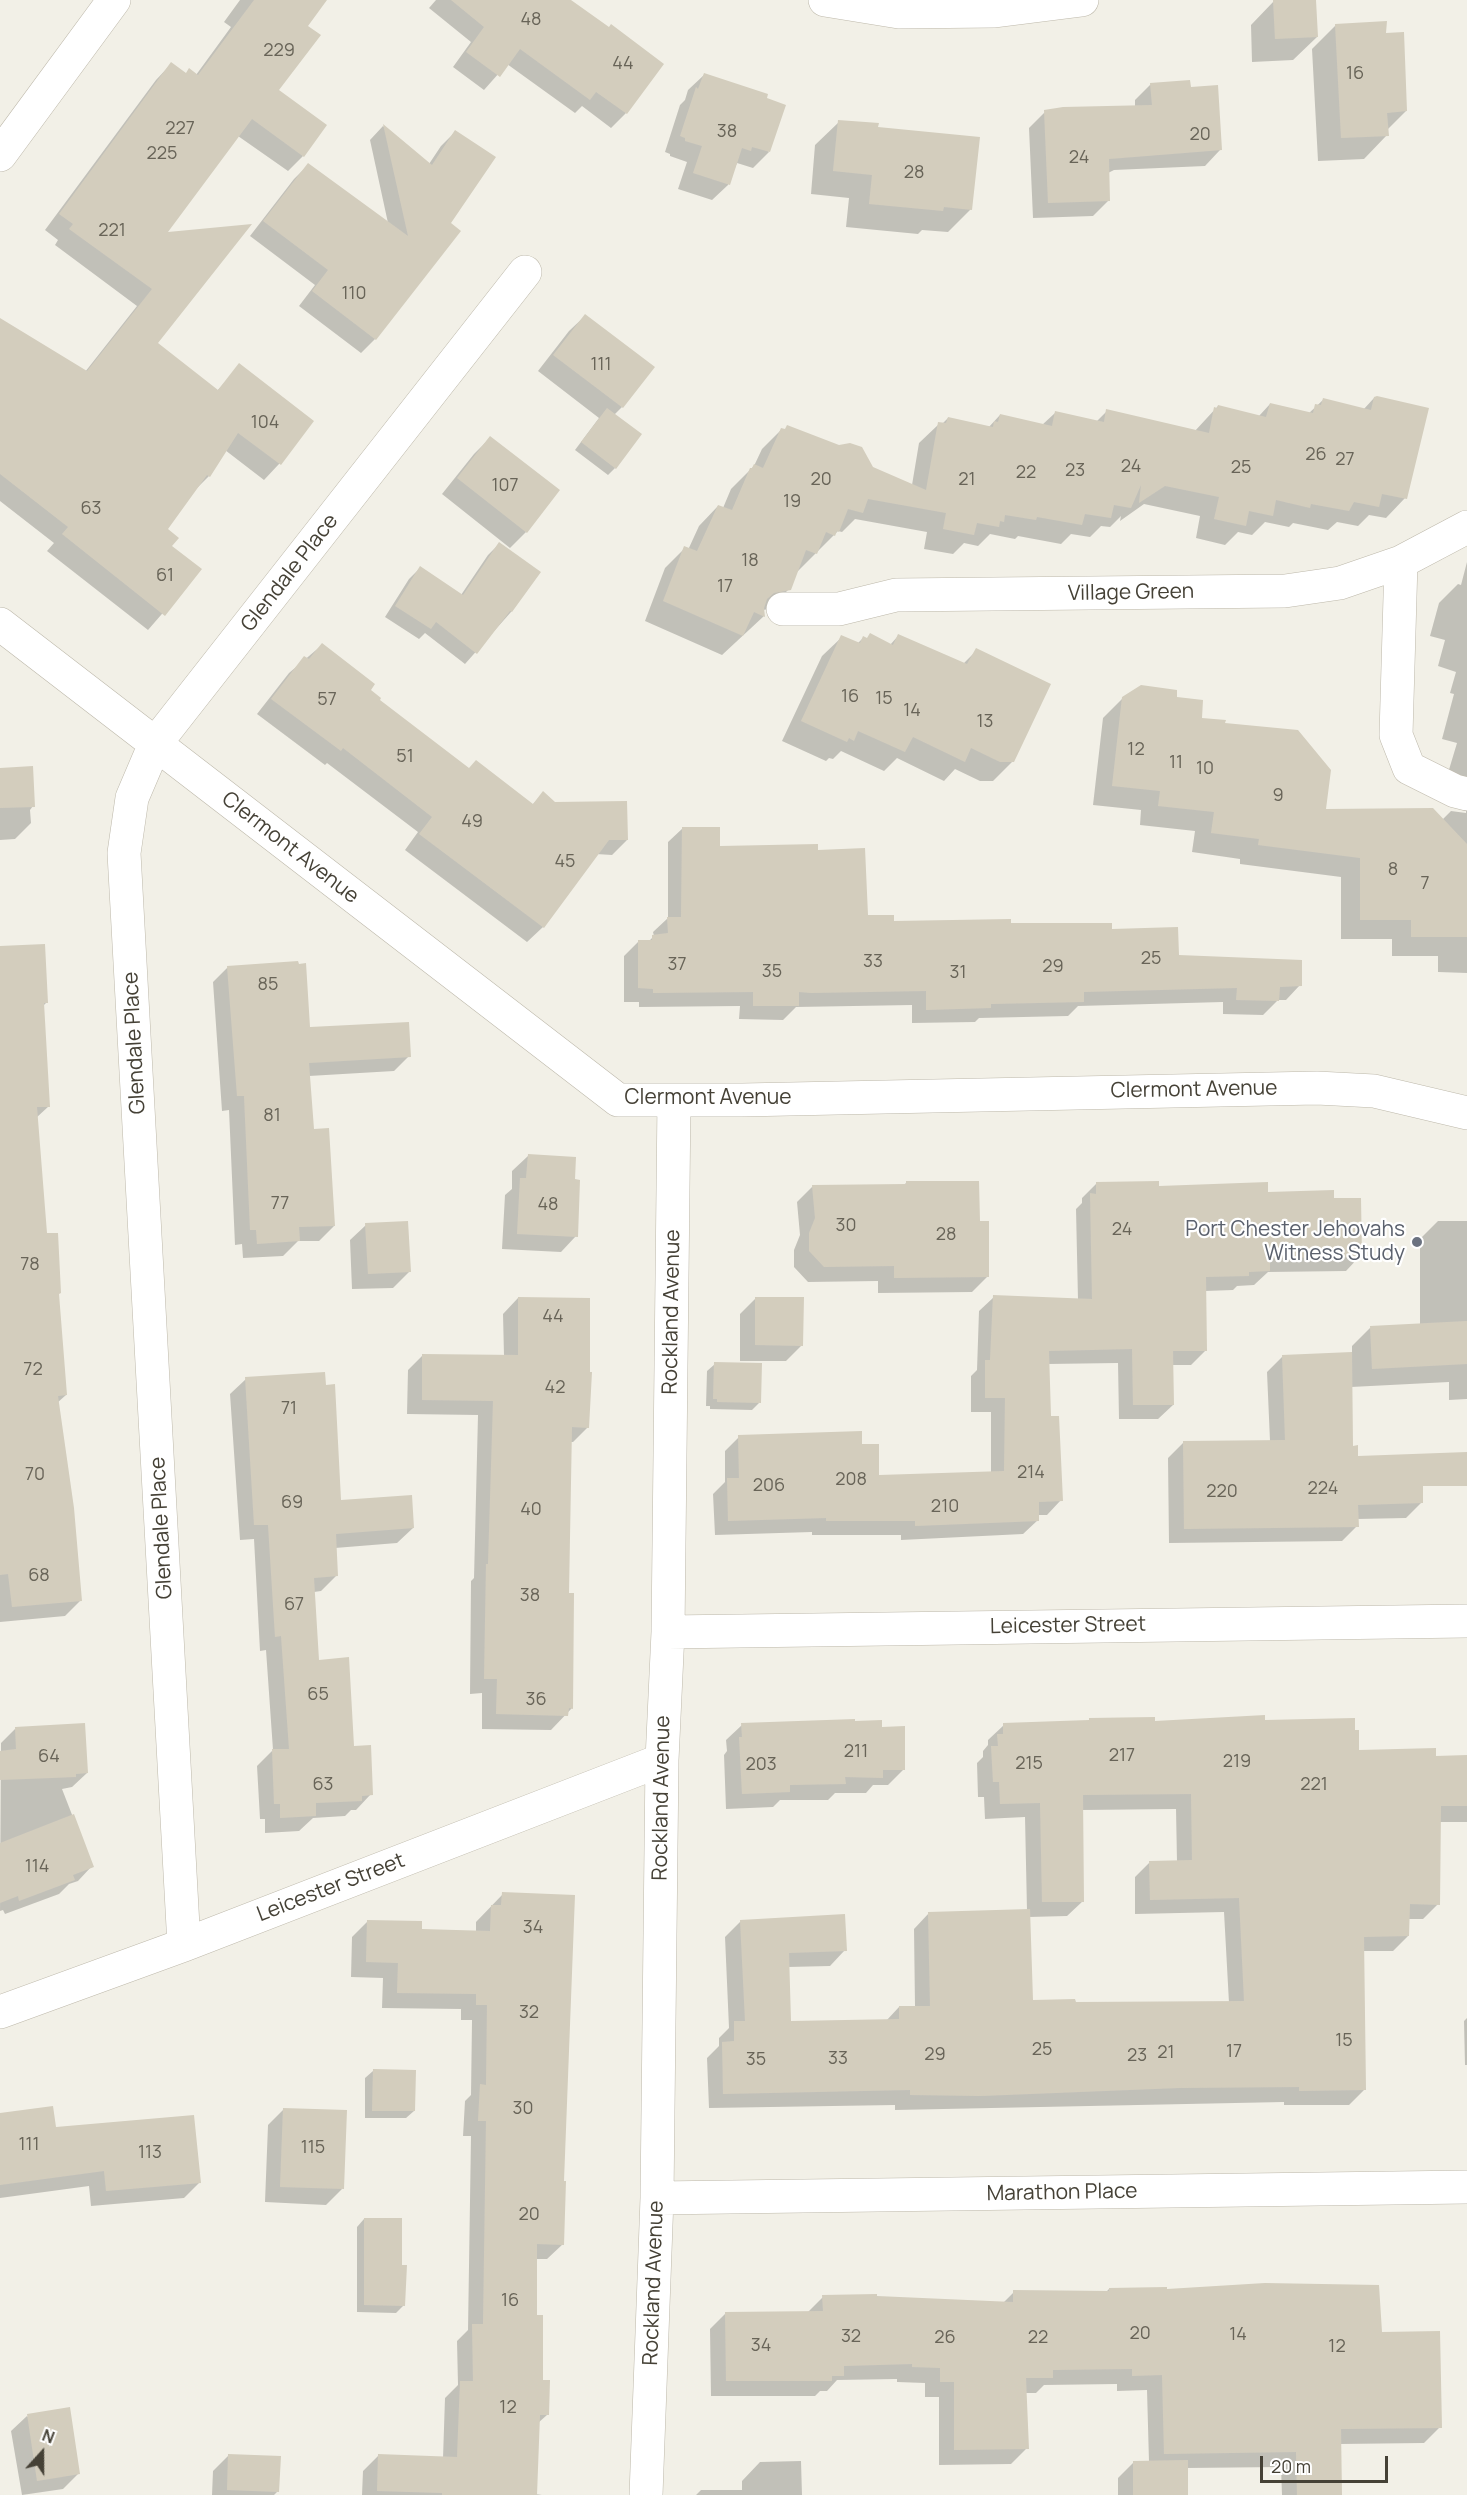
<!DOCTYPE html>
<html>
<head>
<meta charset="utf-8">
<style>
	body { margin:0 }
	#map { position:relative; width:1467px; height:2495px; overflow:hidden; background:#f2f0e7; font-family:Manrope,sans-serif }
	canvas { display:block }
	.north { position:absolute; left:12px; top:2423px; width:60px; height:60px; -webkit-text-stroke:4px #fff; paint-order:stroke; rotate:21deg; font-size:16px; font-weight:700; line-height:24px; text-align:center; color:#454136 }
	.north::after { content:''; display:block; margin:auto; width:21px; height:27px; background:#454136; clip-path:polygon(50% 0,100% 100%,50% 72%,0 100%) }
	.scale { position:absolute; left:1260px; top:2456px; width:128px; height:27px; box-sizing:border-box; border:3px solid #454136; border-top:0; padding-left:8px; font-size:18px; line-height:21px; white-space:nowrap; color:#454136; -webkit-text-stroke:4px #fff; paint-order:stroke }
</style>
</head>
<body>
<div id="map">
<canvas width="1467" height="2495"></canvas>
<div class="north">N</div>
<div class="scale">20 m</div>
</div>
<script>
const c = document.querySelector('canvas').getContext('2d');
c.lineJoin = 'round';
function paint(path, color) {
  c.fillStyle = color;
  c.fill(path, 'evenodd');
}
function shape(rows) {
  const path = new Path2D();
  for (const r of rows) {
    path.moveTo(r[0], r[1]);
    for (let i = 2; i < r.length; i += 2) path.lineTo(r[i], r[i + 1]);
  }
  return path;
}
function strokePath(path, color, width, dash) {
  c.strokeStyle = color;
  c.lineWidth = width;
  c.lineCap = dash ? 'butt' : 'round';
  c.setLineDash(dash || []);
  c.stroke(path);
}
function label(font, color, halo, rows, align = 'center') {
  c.font = font + ' Manrope,sans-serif';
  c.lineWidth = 4.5;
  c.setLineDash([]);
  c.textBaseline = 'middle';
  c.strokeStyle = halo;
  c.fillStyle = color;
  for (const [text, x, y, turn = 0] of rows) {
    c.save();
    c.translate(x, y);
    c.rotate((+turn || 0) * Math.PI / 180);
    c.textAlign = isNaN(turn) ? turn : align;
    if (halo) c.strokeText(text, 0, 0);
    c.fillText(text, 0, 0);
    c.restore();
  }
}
paint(shape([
	[240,0,303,0,305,26,277,91,303,156,288,171,238,136,165,233,156,344,217,391,240,365,312,421,279,464,264,480,225,450,209,476,194,491,166,529,170,546,200,570,148,630,47,551,54,543,0,501,0,320,85,372,137,306,55,245,58,240,45,230,156,80,171,64,185,75,196,75,231,27,224,22],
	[436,0,569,0,626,113,611,128,582,106,575,113,507,64,484,90,453,67,471,42,429,8],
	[1315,0,1317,37,1293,60,1252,62,1251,25,1274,1],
	[1336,25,1385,35,1406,111,1387,130,1387,135,1364,159,1318,161,1312,49],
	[704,75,769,152,753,168,737,163,728,185,712,200,678,189,687,162,670,156,670,154,665,152,680,105,685,100,688,90],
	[1151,84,1189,88,1220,150,1205,166,1114,170,1108,173,1109,200,1093,216,1033,218,1029,128,1045,112,1135,107,1135,100],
	[839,122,876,129,971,209,948,232,922,230,918,234,846,227,849,198,811,194,815,145],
	[383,126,429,164,441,146,455,132,449,224,375,339,361,353,299,306,315,285,250,236,294,179,308,165,388,223,370,140],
	[585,316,622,407,614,415,615,468,608,475,575,450,599,418,538,371,569,331],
	[1374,398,1405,498,1386,518,1369,515,1358,526,1337,522,1328,530,1293,523,1289,527,1265,522,1252,535,1238,532,1225,545,1196,538,1200,516,1144,504,1120,521,1121,516,1110,527,1101,526,1090,537,1071,534,1061,544,1018,536,1015,539,990,534,978,546,964,543,953,554,924,549,927,532,855,519,842,532,838,531,795,574,789,589,769,609,763,610,764,616,722,655,645,621,665,568,685,548,688,550,699,526,718,506,723,508,731,489,754,466,762,449,781,430,912,485,919,443,939,424,942,424,948,418,988,428,1000,415,1042,425,1055,413,1096,422,1107,411,1194,432,1218,406,1259,416,1270,404,1308,414,1323,400,1363,410],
	[490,438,526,532,510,548,442,494,474,454],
	[499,544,538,572,511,612,465,664,425,633,419,639,385,617,409,579,420,568,461,595,488,555],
	[1467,562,1467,973,1438,972,1438,956,1392,956,1392,939,1341,939,1341,877,1240,864,1240,859,1192,852,1195,831,1140,825,1141,810,1093,805,1103,718,1123,698,1175,699,1200,719,1223,725,1324,811,1442,820,1451,811,1466,813,1466,810,1442,793,1457,743,1442,739,1454,694,1450,693,1456,672,1438,666,1445,640,1430,636,1439,603,1458,584,1461,585],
	[898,636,963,664,977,650,1013,761,993,781,980,781,955,769,944,781,897,758,884,771,841,751,833,759,829,758,826,761,782,741,822,656,842,637,857,644,863,638,890,645],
	[322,645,377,700,468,770,532,805,543,794,555,804,627,840,612,855,596,854,543,927,527,942,405,850,418,832,327,763,325,765,257,714,289,673],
	[0,769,33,806,30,810,31,823,15,839,0,840],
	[683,828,718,848,816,851,867,917,893,922,1110,930,1178,956,1300,985,1286,1000,1278,1000,1263,1015,1223,1014,1223,1002,1078,1006,1068,1016,979,1018,975,1022,912,1023,912,1005,796,1007,783,1020,739,1019,740,1006,639,1007,639,1002,624,1002,624,956,638,942,648,942,654,936,653,932,668,918,668,842],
	[0,948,47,1002,43,1006,49,1106,36,1118,46,1235,58,1295,66,1395,57,1403,81,1600,65,1616,0,1622],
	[228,967,309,1029,409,1056,394,1071,309,1076,313,1130,334,1226,319,1241,298,1241,283,1256,243,1258,242,1244,235,1245,229,1110,222,1111,213,982],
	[528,1156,576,1236,561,1252,502,1249,505,1195,512,1189,512,1171],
	[906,1183,988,1276,972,1292,878,1293,878,1281,808,1282,794,1267,794,1250,800,1235,797,1202,813,1186,903,1186],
	[1096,1184,1332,1200,1360,1256,1346,1271,1268,1272,1254,1285,1237,1286,1233,1290,1205,1291,1206,1350,1191,1365,1172,1365,1173,1405,1158,1419,1119,1419,1118,1363,1048,1364,1049,1418,1061,1500,1047,1515,1038,1515,1038,1520,1023,1534,901,1540,901,1535,812,1535,812,1532,715,1535,713,1494,725,1482,725,1451,739,1437,861,1445,878,1476,991,1473,991,1412,971,1412,971,1376,977,1370,979,1311,994,1297,1078,1300,1076,1209,1082,1203,1082,1198],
	[1438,1221,1467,1221,1467,1399,1449,1400,1449,1382,1351,1387,1352,1447,1356,1457,1422,1502,1406,1518,1357,1519,1357,1526,1342,1541,1169,1543,1168,1458,1183,1443,1270,1441,1267,1372,1282,1357,1352,1354,1352,1346,1370,1328,1420,1325,1420,1239],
	[366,1225,409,1272,393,1288,352,1289,350,1240],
	[518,1298,588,1427,573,1442,570,1442,567,1594,572,1708,551,1730,482,1729,482,1693,470,1694,471,1581,474,1578,478,1415,407,1414,408,1370,423,1355,504,1356,503,1314],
	[756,1298,802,1345,786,1361,740,1361,740,1314],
	[715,1364,760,1402,752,1410,710,1409,710,1406,706,1406,707,1371],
	[246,1379,339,1502,413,1528,397,1543,335,1548,336,1576,321,1591,314,1592,318,1661,371,1794,356,1810,351,1810,345,1816,313,1818,299,1831,265,1833,265,1819,260,1819,257,1766,273,1750,266,1650,260,1651,254,1539,240,1540,230,1394],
	[1089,1720,1153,1722,1263,1722,1358,1752,1435,1758,1467,1757,1467,1822,1440,1822,1438,1904,1423,1919,1408,1919,1408,1936,1393,1951,1363,1951,1364,2090,1349,2105,1284,2105,1284,2102,895,2110,895,2105,709,2108,707,2058,719,2046,719,2038,729,2028,725,1937,741,1921,845,1950,830,1966,788,1967,789,2022,886,2021,899,2007,915,2007,914,1929,929,1913,1027,1911,1025,1817,985,1819,984,1797,978,1797,977,1763,983,1757,983,1751,988,1745,988,1740,1004,1725,1087,1722],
	[1176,1809,1177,1862,1150,1862,1135,1877,1135,1914,1224,1912,1229,2003,1074,2004,1031,2002,1029,1917,1067,1916,1083,1901,1082,1810],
	[742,1725,880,1728,904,1769,888,1785,873,1785,866,1793,835,1793,828,1800,780,1800,773,1807,726,1809,724,1755,727,1751,726,1740],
	[15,1729,87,1773,72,1787,62,1789,92,1866,78,1881,69,1884,59,1894,5,1914,3,1910,0,1911,1,1743],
	[503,1894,562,2182,563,2244,547,2259,535,2259,536,2316,541,2381,547,2415,538,2423,535,2494,542,2495,362,2495,363,2471,378,2456,443,2458,445,2398,458,2385,457,2341,468,2330,471,2136,463,2136,465,2101,471,2095,472,2020,461,2020,461,2009,382,2008,383,1978,351,1977,352,1937,368,1921,421,1930,476,1932,476,1922],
	[1467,2018,1467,2065,1465,2065,1464,2021],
	[373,2071,414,2111,406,2118,365,2118,365,2078],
	[284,2109,342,2189,326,2205,265,2202,268,2125],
	[0,2114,55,2129,200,2182,184,2198,91,2206,89,2186,0,2198],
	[364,2219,400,2266,404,2305,396,2313,357,2312,357,2227],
	[1109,2289,1165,2290,1381,2333,1440,2427,1424,2443,1340,2444,1340,2495,1282,2495,1281,2467,1187,2468,1187,2495,1118,2495,1118,2478,1134,2462,1149,2462,1147,2390,1117,2391,1117,2384,1044,2385,1036,2393,1025,2393,1027,2448,1011,2464,939,2465,939,2397,925,2397,925,2383,897,2382,897,2379,837,2380,827,2391,820,2391,815,2396,711,2396,710,2329,726,2313,807,2313,823,2297,1003,2303,1014,2292,1106,2292],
	[27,2416,79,2473,63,2489,22,2495,11,2431],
	[229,2455,278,2491,274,2495,212,2495,213,2471],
	[801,2461,802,2495,696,2495,701,2490,742,2490,742,2481,760,2462]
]), '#0003');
paint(shape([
	[254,0,327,0,308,26,321,35,279,90,327,125,304,157,252,119,168,232,252,224,158,343,218,390,239,363,314,421,281,465,238,433,210,477,207,475,168,529,179,538,172,546,202,569,165,616,62,534,68,527,0,474,0,318,87,371,152,289,69,229,73,224,59,214,171,62,186,73,189,68,198,75],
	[451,0,571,0,609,27,611,24,664,64,627,114,596,92,590,100,520,49,500,77,466,52,484,27],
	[1273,0,1316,0,1318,37,1275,39],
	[1387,21,1386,33,1404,32,1407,111,1387,113,1389,136,1341,138,1335,24],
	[704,73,768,94,767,98,786,105,770,152,752,147,751,151,742,148,730,185,693,173,702,146,685,141,685,138,680,136,696,87,698,89],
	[1190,80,1191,87,1218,85,1222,150,1109,159,1110,201,1048,203,1044,110,1063,107,1152,105,1150,83],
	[838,120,879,123,878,127,980,137,972,210,944,207,943,211,869,204,872,175,833,171],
	[383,124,432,165,455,130,496,157,451,223,461,231,376,340,312,291,328,270,263,221,308,163,408,236],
	[585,314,655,367,623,408,553,355],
	[1377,396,1429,408,1407,499,1382,494,1379,507,1354,502,1349,511,1311,504,1310,508,1276,500,1273,516,1249,511,1246,526,1214,519,1219,497,1165,486,1139,503,1141,485,1131,508,1114,505,1111,518,1085,514,1082,525,1037,517,1036,520,1005,515,1004,522,1000,521,999,527,977,523,974,535,943,529,946,513,868,499,863,513,848,509,839,532,837,531,835,536,826,532,817,554,806,550,791,590,774,593,767,599,764,608,765,617,754,612,743,636,663,601,684,546,697,551,718,505,732,510,750,468,752,468,754,464,763,468,781,428,785,429,787,425,839,445,850,443,862,447,873,467,926,490,938,422,946,423,948,417,993,427,994,421,998,422,1000,414,1052,426,1055,411,1104,422,1106,409,1209,433,1214,407,1217,408,1218,405,1266,417,1270,403,1313,413,1315,404,1321,405,1323,398,1371,410,1374,397],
	[607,408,642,434,616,469,581,442],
	[490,436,560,490,527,533,457,478],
	[499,542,541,572,512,612,510,611,477,654,436,622,431,629,395,606,420,566,463,595],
	[870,633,893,645,898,634,967,664,976,648,1051,684,1014,762,1000,762,971,748,965,762,913,737,905,752,858,731,854,741,849,738,847,742,801,721,841,635,860,643,863,636,867,638],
	[322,643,375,684,371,690,381,698,380,700,469,768,476,760,533,804,543,791,555,802,627,801,628,840,609,840,544,928,419,834,432,817,343,748,341,751,271,699,304,656,309,659],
	[1141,685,1177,690,1177,697,1203,700,1202,718,1226,720,1225,723,1298,730,1331,770,1326,809,1433,808,1467,844,1467,937,1411,937,1411,920,1360,920,1360,858,1258,845,1259,839,1211,833,1214,812,1158,806,1160,791,1112,786,1122,697],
	[33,766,35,807,0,808,0,768],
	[682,827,720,827,720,846,818,844,818,850,865,848,868,915,894,915,894,921,1011,919,1011,923,1112,923,1112,929,1178,927,1179,955,1302,960,1302,986,1280,987,1279,1001,1236,1000,1237,988,1084,992,1084,1002,991,1004,991,1008,926,1010,926,991,811,993,799,992,799,1006,753,1006,753,992,653,993,653,989,638,988,638,940,652,940,652,935,668,933,667,917,681,917],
	[45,944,48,1003,44,1003,50,1107,37,1107,47,1233,58,1233,61,1293,59,1294,67,1395,58,1396,74,1508,82,1601,12,1607,8,1574,0,1575,0,946],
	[298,961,299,964,306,963,310,1027,409,1022,411,1057,309,1063,314,1129,329,1128,335,1226,299,1227,300,1241,257,1244,256,1230,250,1230,244,1096,237,1096,227,966],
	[528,1154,576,1157,575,1179,580,1180,578,1237,517,1234,520,1178,526,1178],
	[906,1181,979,1181,980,1221,989,1221,989,1277,894,1278,894,1266,824,1267,809,1251,809,1233,815,1218,812,1185,906,1184],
	[1159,1181,1159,1186,1268,1182,1268,1192,1334,1190,1334,1198,1361,1198,1362,1257,1270,1258,1270,1271,1249,1272,1249,1276,1206,1277,1207,1351,1173,1351,1174,1405,1133,1405,1132,1349,1049,1351,1051,1416,1059,1416,1063,1501,1039,1502,1039,1521,915,1526,915,1521,826,1521,826,1518,728,1521,727,1478,739,1478,738,1435,862,1431,862,1444,879,1444,879,1475,1004,1471,1005,1398,985,1398,985,1360,990,1360,993,1295,1092,1299,1090,1193,1096,1194,1096,1182],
	[408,1221,411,1272,368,1274,365,1223],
	[518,1297,590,1298,590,1372,592,1372,589,1428,572,1427,569,1593,574,1593,573,1709,569,1708,568,1716,496,1714,497,1679,484,1679,486,1564,488,1564,493,1401,422,1400,422,1354,518,1355],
	[755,1297,804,1297,803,1346,755,1345],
	[1467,1321,1467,1364,1372,1369,1370,1326],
	[1352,1352,1353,1446,1358,1445,1358,1456,1467,1452,1467,1486,1423,1486,1423,1503,1358,1505,1359,1527,1184,1529,1183,1441,1285,1440,1282,1355],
	[714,1362,762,1363,761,1403,717,1402,717,1399,713,1399],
	[325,1372,326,1385,335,1384,341,1500,412,1495,414,1528,336,1534,338,1576,314,1578,319,1660,349,1657,354,1746,371,1745,373,1795,362,1796,362,1801,316,1803,316,1816,280,1818,280,1804,274,1804,272,1749,289,1749,281,1636,275,1637,268,1525,254,1525,245,1377],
	[1265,1715,1265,1720,1355,1718,1355,1730,1359,1730,1359,1750,1436,1748,1436,1756,1467,1755,1467,1806,1441,1806,1440,1905,1410,1904,1409,1936,1364,1937,1366,2090,1299,2091,1299,2087,1179,2088,981,2096,910,2095,910,2090,723,2094,722,2042,734,2041,734,2021,745,2021,740,1920,845,1914,847,1951,789,1953,791,2021,899,2019,899,2006,930,2006,928,1912,1030,1909,1033,2000,1075,1999,1076,2002,1244,2001,1239,1898,1150,1900,1149,1861,1192,1860,1191,1794,1083,1795,1084,1902,1042,1902,1040,1803,1000,1804,999,1782,993,1782,991,1746,998,1746,997,1734,1003,1734,1003,1723,1089,1720,1089,1718,1155,1717,1155,1721],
	[855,1719,855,1721,882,1720,882,1727,905,1726,905,1770,883,1770,883,1778,845,1777,846,1784,790,1785,790,1792,742,1794,739,1737,742,1737,741,1723],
	[85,1723,88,1773,76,1774,76,1777,0,1780,0,1751,16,1749,15,1727],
	[74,1814,94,1867,73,1875,75,1880,19,1901,18,1896,0,1903,0,1843],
	[502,1892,575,1895,564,2181,566,2181,564,2245,537,2244,537,2315,543,2315,543,2380,550,2380,549,2415,540,2415,537,2495,442,2495,442,2493,377,2491,378,2454,457,2457,460,2381,473,2381,472,2324,483,2324,486,2121,478,2121,480,2084,486,2085,487,2005,476,2005,476,1994,397,1993,398,1963,366,1962,367,1920,422,1921,422,1929,490,1931,491,1905,501,1905],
	[373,2069,416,2070,415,2111,372,2111],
	[53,2106,56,2127,194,2115,201,2183,106,2191,104,2171,0,2185,0,2113],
	[283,2108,347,2110,344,2189,280,2187],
	[364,2218,402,2218,402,2265,407,2265,405,2306,364,2305],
	[1265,2283,1379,2285,1382,2332,1440,2331,1442,2428,1341,2429,1342,2495,1297,2495,1296,2452,1164,2454,1162,2375,1132,2376,1132,2369,1053,2370,1053,2378,1026,2378,1029,2449,954,2450,954,2382,940,2382,940,2368,912,2367,912,2364,844,2366,844,2376,832,2376,832,2381,726,2381,725,2312,823,2311,822,2295,877,2294,877,2296,1013,2302,1013,2290,1109,2291,1109,2288,1167,2287,1167,2289],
	[70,2407,80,2474,37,2481,27,2414],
	[228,2454,281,2456,279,2492,227,2490],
	[1188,2460,1188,2495,1133,2495,1133,2461]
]), '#d3cdbd');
const minor = shape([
	[825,0,899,12,995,11,1082,0],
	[0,155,114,0],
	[1401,562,1396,735,1409,768,1455,791,1467,794],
	[783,609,839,609,896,595,1285,591,1340,583,1401,562,1467,527],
	[0,624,618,1100,742,1100,1317,1088,1374,1091,1467,1113],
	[668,1632,1467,1621],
	[184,1945,124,853,132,798,155,744,525,272],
	[0,2012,184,1945,662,1760],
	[657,2198,1467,2187],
	[646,2495,657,2198,662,1760,668,1632,674,1100]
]);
strokePath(minor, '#bdb8aa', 34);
strokePath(minor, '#fff', 33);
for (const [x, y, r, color] of [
	[1417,1242,6,"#6b7280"]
]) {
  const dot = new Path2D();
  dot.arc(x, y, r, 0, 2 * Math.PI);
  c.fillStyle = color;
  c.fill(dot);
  strokePath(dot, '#fff', 2);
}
label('18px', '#686458', null, [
	["48",531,20],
	["229",279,51],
	["44",623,64],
	["16",1355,74],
	["227",180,129],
	["38",727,132],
	["20",1200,135],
	["225",162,154],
	["24",1079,158],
	["28",914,173],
	["221",112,231],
	["110",354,294],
	["111",601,365],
	["104",265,423],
	["26",1316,455],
	["27",1345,460],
	["24",1131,467],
	["25",1241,468],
	["23",1075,471],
	["22",1026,473],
	["20",821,480],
	["21",967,480],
	["107",505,486],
	["19",792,502],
	["63",91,509],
	["18",750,561],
	["61",165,576],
	["17",725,587],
	["16",850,697],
	["15",884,699],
	["57",327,700],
	["14",912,711],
	["13",985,722],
	["12",1136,750],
	["51",405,757],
	["11",1176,763],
	["10",1205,769],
	["9",1278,796],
	["49",472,822],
	["45",565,862],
	["8",1393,870],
	["7",1425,884],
	["25",1151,959],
	["33",873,962],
	["37",677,965],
	["29",1053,967],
	["35",772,972],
	["31",958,973],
	["85",268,985],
	["81",272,1116],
	["77",280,1204],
	["48",548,1205],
	["30",846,1226],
	["24",1122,1230],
	["28",946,1235],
	["78",30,1265],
	["44",553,1317],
	["72",33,1370],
	["42",555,1388],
	["71",289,1409],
	["214",1031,1473],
	["70",35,1475],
	["208",851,1480],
	["206",769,1486],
	["224",1323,1489],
	["220",1222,1492],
	["69",292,1503],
	["210",945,1507],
	["40",531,1510],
	["68",39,1576],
	["38",530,1596],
	["67",294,1605],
	["65",318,1695],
	["36",536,1700],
	["211",856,1752],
	["217",1122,1756],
	["64",49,1757],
	["219",1237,1762],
	["215",1029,1764],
	["203",761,1765],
	["63",323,1785],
	["221",1314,1785],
	["114",37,1867],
	["34",533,1928],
	["32",529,2013],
	["15",1344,2041],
	["25",1042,2050],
	["17",1234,2052],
	["21",1166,2053],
	["29",935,2055],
	["23",1137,2056],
	["33",838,2059],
	["35",756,2060],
	["30",523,2109],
	["111",29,2145],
	["115",313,2148],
	["113",150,2153],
	["20",529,2215],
	["16",510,2301],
	["20",1140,2334],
	["14",1238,2335],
	["32",851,2337],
	["26",945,2338],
	["22",1038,2338],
	["34",761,2346],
	["12",1337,2347],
	["12",508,2408]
]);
label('21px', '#454136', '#fff', [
	["Glendale Place",290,573,-52],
	["Village Green",1131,593,-1],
	["Clermont Avenue",290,848,38],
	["Glendale Place",135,1043,-93],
	["Clermont Avenue",1194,1090,-1],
	["Clermont Avenue",708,1098],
	["Rockland Avenue",672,1312,-89],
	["Glendale Place",162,1528,-93],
	["Leicester Street",1068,1626,-1],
	["Rockland Avenue",662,1798,-89],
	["Leicester Street",331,1888,-21],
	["Marathon Place",1062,2193,-1],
	["Rockland Avenue",654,2283,-88]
]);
label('21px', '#5b616d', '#fff', [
	["Port Chester Jehovahs",1405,1230],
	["Witness Study",1405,1254]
], 'right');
</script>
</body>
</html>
